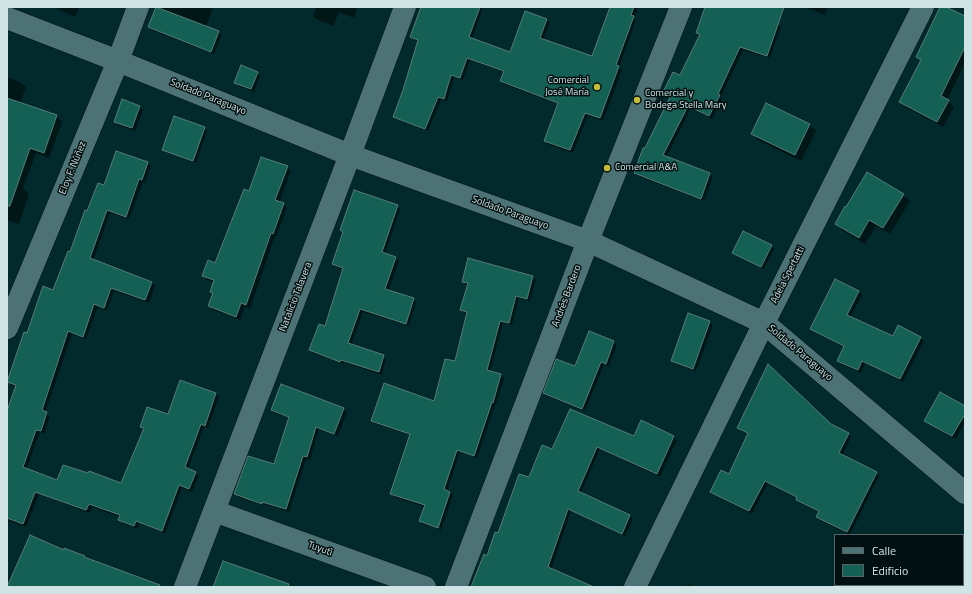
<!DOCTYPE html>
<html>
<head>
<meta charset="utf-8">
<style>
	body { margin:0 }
	#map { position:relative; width:972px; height:594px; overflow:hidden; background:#022a2c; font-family:"Titillium Web",sans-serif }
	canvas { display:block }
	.frame { position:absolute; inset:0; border:8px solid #d0e4e5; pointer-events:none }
	.legend { position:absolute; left:834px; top:534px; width:130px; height:52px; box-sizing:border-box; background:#031011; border:1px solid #556566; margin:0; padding:5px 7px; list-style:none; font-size:12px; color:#d0e4e5 }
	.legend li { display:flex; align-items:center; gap:8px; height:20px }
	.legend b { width:20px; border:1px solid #556566 }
</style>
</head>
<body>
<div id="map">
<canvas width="972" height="594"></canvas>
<div class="frame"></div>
<ul class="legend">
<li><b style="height:5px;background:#4c7275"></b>Calle</li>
<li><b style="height:11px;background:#146055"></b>Edificio</li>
</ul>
</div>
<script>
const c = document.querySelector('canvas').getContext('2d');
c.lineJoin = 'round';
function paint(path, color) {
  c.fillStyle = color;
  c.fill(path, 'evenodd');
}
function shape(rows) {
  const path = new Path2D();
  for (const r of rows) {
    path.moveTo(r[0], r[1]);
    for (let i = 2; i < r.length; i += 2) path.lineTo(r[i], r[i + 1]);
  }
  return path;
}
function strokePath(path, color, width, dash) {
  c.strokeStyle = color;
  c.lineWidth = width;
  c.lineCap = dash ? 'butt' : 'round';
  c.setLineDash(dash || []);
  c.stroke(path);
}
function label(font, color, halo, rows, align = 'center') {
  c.font = font + ' "Titillium Web",sans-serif';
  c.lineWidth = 3;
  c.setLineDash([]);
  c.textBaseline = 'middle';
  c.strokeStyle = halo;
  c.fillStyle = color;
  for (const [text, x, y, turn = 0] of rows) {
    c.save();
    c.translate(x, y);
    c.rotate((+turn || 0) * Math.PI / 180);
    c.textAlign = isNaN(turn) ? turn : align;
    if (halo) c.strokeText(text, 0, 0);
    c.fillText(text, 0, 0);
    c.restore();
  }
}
paint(shape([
	[54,7,79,7,75,17],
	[157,7,213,7,206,27,218,32,222,35,214,54,152,30,149,27],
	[316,7,358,7,354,18,339,12,333,26,316,19,313,16],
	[429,7,483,7,472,39,511,53,547,20,550,23,543,40,592,57,610,9,605,7,638,7,634,18,636,20,619,67,622,70,603,121,588,115,573,153,548,144,545,141,558,104,504,84,501,81,504,72,470,60,463,80,454,77,447,101,441,100,428,131,397,119,394,116,404,90,419,42,415,40,412,37],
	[706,7,748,7,778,24,781,27,770,58,743,50,721,97,722,99,712,119,691,108,666,158,710,174,713,177,704,201,638,176,635,173,645,150,671,98,667,96,664,93,681,77,700,36,697,33],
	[805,7,828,7,825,15],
	[941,7,944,7,965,17,965,63,947,100,954,107,943,127,905,107,900,102,921,61,917,57],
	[257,73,260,76,254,92,239,86,236,83],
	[7,77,20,82,26,87,20,104,57,116,62,122,49,158,36,153,23,188,29,194,19,224,7,220],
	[122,100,140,107,143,110,135,131,118,125,115,122],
	[810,125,816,131,801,161,758,140,752,134],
	[204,128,207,131,196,163,166,152,163,149],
	[148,163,151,166,145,183,143,182,129,219,110,213,93,261,152,282,155,286,149,303,114,291,107,310,98,307,86,339,72,334,45,413,50,416,44,434,40,432,26,470,57,481,122,485,144,430,141,426,169,416,181,382,216,394,219,397,208,428,204,427,188,469,196,472,199,476,192,492,182,488,165,533,139,523,137,529,123,523,119,520,120,517,92,507,90,513,39,494,26,527,7,520,7,414,17,387,12,385,8,382,27,334,54,291,88,212,105,187],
	[287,167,291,171,279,203,283,204,287,208,276,237,275,236,250,309,245,307,240,320,213,310,209,306,213,295,211,292,214,282,207,280,203,276,216,264,250,192],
	[903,195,910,201,890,234,876,226,865,244,842,230,836,223],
	[397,206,400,209,385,254,396,258,399,261,388,291,413,299,416,302,409,326,363,312,351,345,383,356,386,359,382,375,344,362,344,364,313,353,310,350,325,327,344,270,336,267,333,264,344,233,341,230],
	[771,246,774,249,764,269,737,256,734,253],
	[532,277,536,280,530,301,519,298,512,325,503,323,490,372,500,375,504,378,496,405,495,405,477,458,460,452,447,491,450,492,453,495,441,530,423,524,420,521,425,507,394,497,391,494,411,435,376,424,372,421,435,402,455,363,468,314,464,313,461,310,468,285,466,285,463,282],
	[835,281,858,292,862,295,850,318,893,338,898,327,921,338,924,341,903,382,865,363,861,373,841,364,838,361,845,347,815,332,812,329],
	[688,314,710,322,713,325,696,371,675,364,672,361],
	[589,332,614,342,617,345,609,366,604,364,585,411,548,396,544,393,575,368],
	[281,385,344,409,347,412,338,436,319,429,310,460,306,459,289,512,265,504,265,506,238,497,235,494,275,466,290,418,275,413,272,410],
	[965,407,965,422,956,439,929,424,926,421],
	[641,422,674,437,677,440,660,477,600,449,581,493,630,516,633,519,625,536,571,511,551,570,593,587,472,587,499,534,529,478,552,451,634,438],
	[831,425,848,434,851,437,842,456,876,473,879,476,850,535,820,520,817,517,819,512,800,503,797,500,798,498,768,483,752,514,715,495,712,492,729,475,749,434,741,431,738,428],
	[963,544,965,545,965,579,963,578],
	[688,584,694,587,687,587]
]), '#0007');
const building = shape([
	[156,7,219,31,211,52,148,27,156,7],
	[421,7,480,7,469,37,510,52,525,11,547,19,540,38,592,56,610,7,634,7,631,15,634,16,616,65,619,66,600,118,585,113,570,150,544,141,558,103,500,81,504,71,467,58,460,78,451,75,444,99,438,97,425,129,393,117,403,90,418,40,410,37,421,7],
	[705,7,784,7,767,56,740,47,718,94,720,95,709,116,688,106,663,155,710,173,701,199,634,173,643,148,645,148,670,97,662,94,673,72,680,75,700,34,696,33,705,7],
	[940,7,946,7,965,16,965,47,941,96,949,100,937,122,899,102,921,60,916,57,940,7],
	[241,65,258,72,251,89,234,83,241,65],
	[7,98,57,115,44,153,30,148,10,206,7,206,7,98],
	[122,99,140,106,132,128,114,122,122,99],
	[766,103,810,124,795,155,751,134,766,103],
	[174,116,205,127,193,161,162,150,174,116],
	[116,151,148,162,142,180,139,179,126,217,107,210,90,258,152,282,145,300,111,288,104,308,94,304,83,337,68,331,42,410,47,412,41,431,36,430,23,467,57,480,63,465,88,473,89,471,121,483,144,428,140,427,147,407,168,414,180,380,216,393,205,426,201,424,185,467,196,472,189,489,179,485,162,531,136,521,134,526,118,520,120,515,89,504,86,510,35,492,23,524,7,518,7,411,16,385,7,382,24,332,27,333,43,286,53,290,68,251,70,252,85,210,87,211,98,183,104,185,116,151],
	[261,157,288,166,275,200,284,203,273,234,271,233,246,305,241,303,236,317,208,306,213,293,210,292,214,280,202,276,208,260,215,263,244,189,249,191,261,157],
	[867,172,904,194,883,228,869,220,859,238,835,224,845,206,846,207,867,172],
	[354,190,398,205,382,252,396,257,385,289,414,298,406,324,360,309,348,343,384,355,379,372,341,360,340,362,309,350,319,324,325,326,343,268,332,264,343,232,340,230,354,190],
	[743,231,772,245,761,267,732,253,743,231],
	[468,258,533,276,527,299,516,296,509,323,500,321,487,370,501,374,493,403,492,402,474,456,457,450,444,489,450,492,438,528,419,521,425,505,390,494,410,434,371,421,384,383,434,401,445,359,455,361,467,312,460,310,468,283,462,282,468,258],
	[835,279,859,291,847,315,893,336,898,325,921,337,900,379,862,361,858,370,837,361,844,346,810,329,835,279],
	[688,313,710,321,693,369,671,361,688,313],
	[589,331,614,341,606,364,601,362,582,409,543,393,556,359,575,366,589,331],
	[768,364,831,424,849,433,839,453,877,472,847,532,816,517,819,511,796,500,797,497,765,481,749,511,710,492,721,470,729,474,748,433,737,428,768,364],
	[281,384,344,408,334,434,316,427,307,457,303,456,286,509,262,502,262,504,234,494,248,456,274,464,289,417,271,410,281,384],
	[940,392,965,406,965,414,952,436,924,421,940,392],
	[570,409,634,436,641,420,674,436,657,474,597,447,578,491,630,515,622,534,568,509,548,567,594,587,471,587,484,554,487,556,495,532,498,533,519,474,529,477,542,445,552,449,570,409],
	[30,535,64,550,64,548,85,556,84,557,160,585,159,587,7,587,30,535],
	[223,561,289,584,288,587,213,587,223,561]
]);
paint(building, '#146055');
strokePath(building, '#577c75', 1);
const minor = shape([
	[7,18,118,61,350,155,588,241,764,323,965,493],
	[7,328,118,61,138,7],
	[214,511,425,587],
	[185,587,350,155,405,7],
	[456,587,588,241,681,7],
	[635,587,764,323,923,7]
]);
strokePath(minor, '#001213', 23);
strokePath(minor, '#4c7275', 22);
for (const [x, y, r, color] of [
	[597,87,4,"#c6bc3c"],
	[637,100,4,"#c6bc3c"],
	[607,168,4,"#c6bc3c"]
]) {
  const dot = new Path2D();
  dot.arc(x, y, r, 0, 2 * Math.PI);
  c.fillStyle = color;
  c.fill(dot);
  strokePath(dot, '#031011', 1.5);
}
label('10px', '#d0e4e5', '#031011', [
	["Comercial",589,81,"right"],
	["José María",589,93,"right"],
	["Comercial y",645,94],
	["Bodega Stella Mary",645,106],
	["Comercial A&A",615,168]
], 'left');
label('10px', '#d0e4e5', '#031011', [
	["Soldado Paraguayo",208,97,22],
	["Eloy F. Núñez",73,168,-68],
	["Soldado Paraguayo",510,213,20],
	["Adela Spertatti",788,275,-63],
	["Andrés Bardero",567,296,-69],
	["Natalicio Talavera",296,297,-69],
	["Soldado Paraguayo",800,353,40],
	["Tuyutì",320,549,20]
]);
</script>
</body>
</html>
